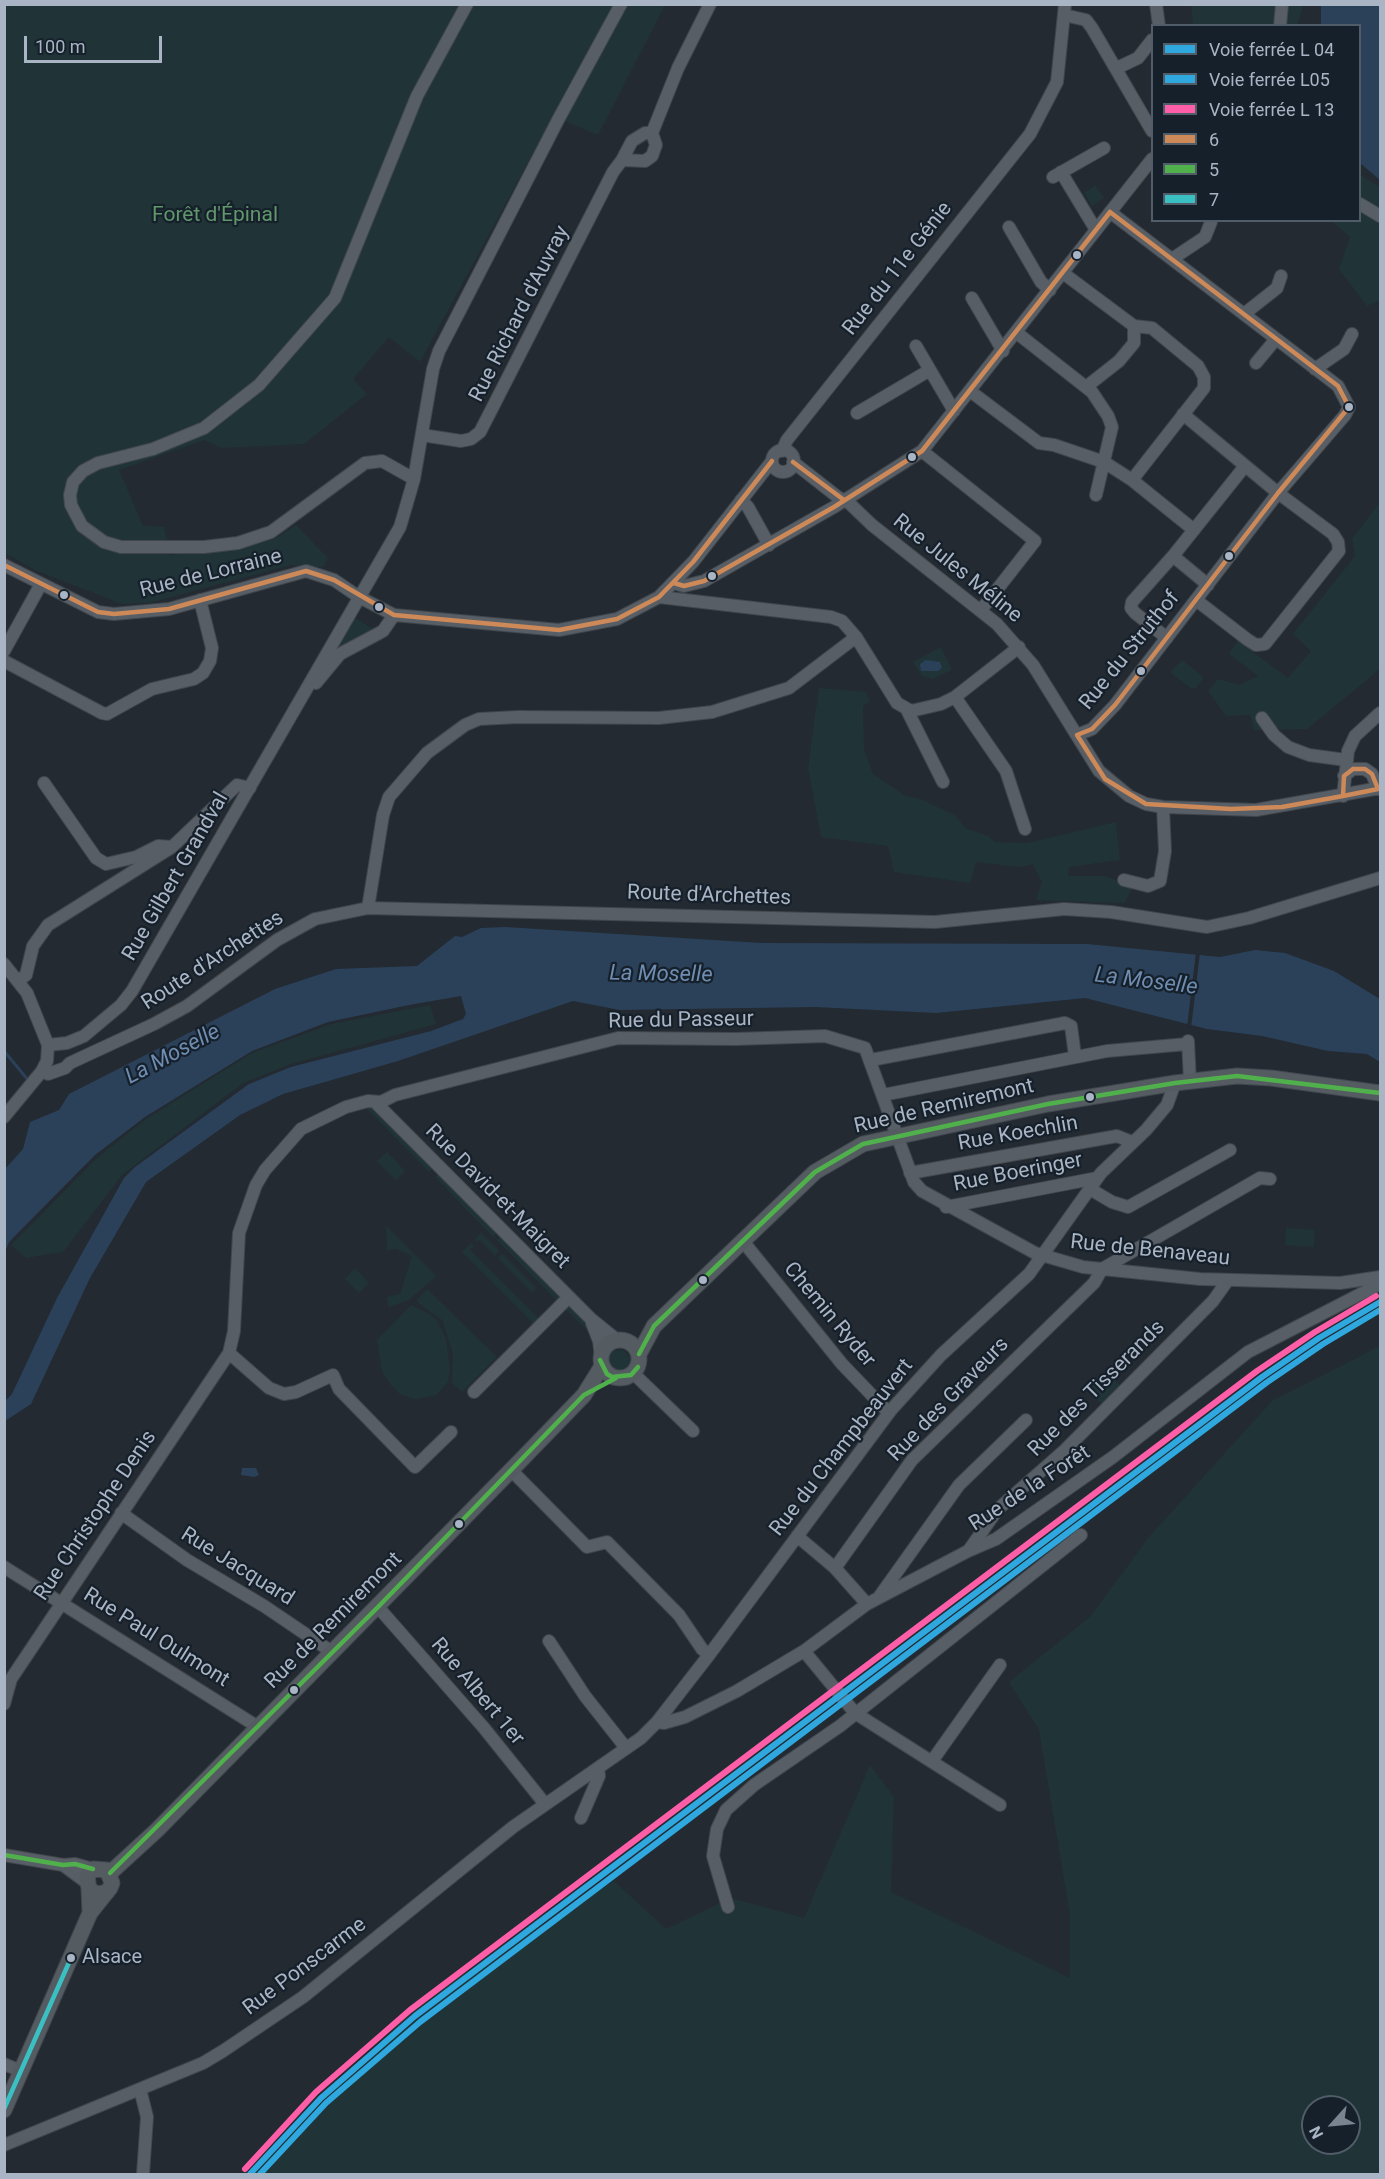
<!DOCTYPE html>
<html>
<head>
<meta charset="utf-8">
<style>
	body { margin:0 }
	#map { position:relative; width:1385px; height:2179px; overflow:hidden; background:#232a31; font-family:Roboto,sans-serif }
	canvas { display:block }
	.frame { position:absolute; inset:0; border:6px solid #a9b5c5; pointer-events:none }
	.legend { position:absolute; left:1151px; top:24px; width:210px; height:198px; box-sizing:border-box; background:#16202b; border:2px solid #515c69; margin:0; padding:8px 10px; list-style:none; font-size:18px; color:#a9b5c5 }
	.legend li { display:flex; align-items:center; gap:12px; height:30px }
	.legend b { width:30px; border:2px solid #515c69 }
	.north { position:absolute; left:1301px; top:2095px; width:60px; height:60px; box-sizing:border-box; background:#16202b; border:2px solid #515c69; border-radius:50%; rotate:243deg; font-size:16px; font-weight:700; line-height:24px; text-align:center; color:#a9b5c5 }
	.north::after { content:''; display:block; margin:auto; width:21px; height:27px; background:#7a8491; clip-path:polygon(50% 0,100% 100%,50% 72%,0 100%) }
	.scale { position:absolute; left:24px; top:36px; width:138px; height:27px; box-sizing:border-box; border:3px solid #a9b5c5; border-top:0; padding-left:8px; font-size:18px; line-height:21px; white-space:nowrap; color:#a9b5c5; -webkit-text-stroke:4px #16202b; paint-order:stroke }
</style>
</head>
<body>
<div id="map">
<canvas width="1385" height="2179"></canvas>
<div class="frame"></div>
<ul class="legend">
<li><b style="height:8px;background:#2ea8de"></b>Voie ferrée L 04</li>
<li><b style="height:8px;background:#2ea8de"></b>Voie ferrée L05</li>
<li><b style="height:8px;background:#fd5ea7"></b>Voie ferrée L 13</li>
<li><b style="height:8px;background:#ce8959"></b>6</li>
<li><b style="height:8px;background:#50b04b"></b>5</li>
<li><b style="height:8px;background:#3ac0c3"></b>7</li>
</ul>
<div class="north">N</div>
<div class="scale">100 m</div>
</div>
<script>
const c = document.querySelector('canvas').getContext('2d');
c.lineJoin = 'round';
function paint(path, color) {
  c.fillStyle = color;
  c.fill(path, 'evenodd');
}
function shape(rows) {
  const path = new Path2D();
  for (const r of rows) {
    if (r.length === 3) {
      path.moveTo(r[0] + r[2], r[1]);
      path.arc(r[0], r[1], r[2], 0, 2 * Math.PI);
      continue;
    }
    path.moveTo(r[0], r[1]);
    for (let i = 2; i < r.length; i += 2) path.lineTo(r[i], r[i + 1]);
  }
  return path;
}
function strokePath(path, color, width, dash) {
  c.strokeStyle = color;
  c.lineWidth = width;
  c.lineCap = dash ? 'butt' : 'round';
  c.setLineDash(dash || []);
  c.stroke(path);
}
function label(font, color, halo, rows, align = 'center') {
  c.font = font + ' Roboto,sans-serif';
  c.lineWidth = 4.5;
  c.setLineDash([]);
  c.textBaseline = 'middle';
  c.strokeStyle = halo;
  c.fillStyle = color;
  for (const [text, x, y, turn = 0] of rows) {
    c.save();
    c.translate(x, y);
    c.rotate((+turn || 0) * Math.PI / 180);
    c.textAlign = isNaN(turn) ? turn : align;
    if (halo) c.strokeText(text, 0, 0);
    c.fillText(text, 0, 0);
    c.restore();
  }
}
paint(shape([
	[5,5,665,5,598,135,553,116,420,362,389,337,353,379,367,394,304,444,221,448,204,440,119,470,143,526,164,527,170,555,238,547,275,539,296,525,328,558,323,567,291,565,149,603,122,604,35,570,5,553],
	[1191,5,1303,5,1297,26,1193,25],
	[1360,175,1380,187,1380,300,1367,306,1339,269,1350,237,1331,221,1360,220],
	[1095,185,1104,198,1092,206,1084,193],
	[1380,502,1380,669,1307,729,1254,730,1250,715,1226,716,1208,691,1218,679,1239,685,1258,676,1229,654,1238,641,1288,678,1311,651,1293,634,1355,556,1352,539],
	[354,617,376,631,326,666],
	[941,647,952,670,933,679,922,676,913,662],
	[1182,660,1202,676,1203,679,1196,688,1192,689,1172,674,1171,671],
	[819,688,866,692,870,701,863,706,864,749,873,774,904,795,923,800,956,816,965,828,988,836,995,842,1028,843,1116,822,1120,860,1069,867,1068,876,1105,876,1133,887,1124,903,1036,900,1042,882,1033,864,1021,867,976,862,970,883,894,872,888,846,821,837,808,768],
	[430,1005,436,1024,291,1064,243,1083,122,1175,63,1252,26,1258,11,1245,97,1158,146,1119,252,1053,331,1024],
	[371,1106,433,1167,429,1172,365,1107],
	[387,1152,405,1171,396,1180,377,1161],
	[439,1173,498,1232,493,1237,435,1177],
	[386,1226,436,1276,409,1300,388,1307,387,1297,400,1294,412,1256,396,1249,387,1250],
	[1286,1228,1315,1230,1314,1247,1285,1245],
	[481,1233,499,1251,495,1255,480,1240,477,1242,474,1240],
	[501,1235,562,1297,557,1301,497,1240],
	[471,1243,474,1246,470,1250,539,1319,534,1324,462,1252],
	[502,1254,536,1288,532,1292,498,1258],
	[355,1268,369,1283,359,1293,345,1279],
	[427,1289,497,1357,462,1392,452,1383,453,1354,442,1320,418,1303,417,1300],
	[569,1303,583,1318,593,1330,589,1332,564,1308],
	[411,1305,430,1314,438,1322,446,1339,450,1369,448,1382,436,1395,415,1399,400,1394,390,1384,382,1371,377,1340],
	[1380,1346,1380,2174,253,2174,424,1998,614,1881,666,1929,731,1898,804,1918,870,1765,894,1797,891,1892,1070,1978,1070,1915,1039,1730,1009,1682,1090,1617,1149,1537,1272,1401],
	[1313,2107,1349,2107,1349,2143,1313,2143],
	[619,1361,11],
	[1106,1372,1121,1386,1103,1405,1088,1391]
]), '#203437');
paint(shape([
	[1321,5,1380,5,1380,180,1360,163,1360,26,1321,25],
	[926,660,940,662,942,668,938,671,921,671,920,664],
	[505,927,762,943,1087,944,1220,957,1255,950,1285,953,1334,971,1380,999,1380,1062,1367,1054,1328,1051,1262,1036,1207,1029,1085,998,936,1013,815,1007,620,1010,573,1001,398,1061,283,1094,240,1115,146,1182,90,1278,31,1404,5,1421,5,1401,12,1394,57,1298,124,1178,135,1167,249,1084,291,1067,431,1031,463,1019,466,1014,461,996,409,1005,328,1022,252,1051,145,1117,95,1155,9,1242,5,1252,5,1169,23,1149,30,1122,59,1110,69,1094,275,989,336,969,417,966,455,936,462,937,481,928],
	[242,1468,256,1468,259,1475,254,1477,241,1475]
]), '#2b415a');
paint(shape([
	[1196,952,1200,952,1191,1028,1187,1027]
]), '#232a31');
strokePath(shape([
	[4,1051,28,1080]
]), '#2b415a', 3);
const minor = shape([
	[1156,4,1159,26],
	[1064,15,1086,20,1092,28,1152,131],
	[1280,26,1282,4],
	[1117,68,1138,58,1152,40],
	[622,160,632,141,645,133,652,133],
	[1061,172,1096,230],
	[1053,177,1104,148],
	[1360,204,1380,216],
	[1009,227,1041,282,1050,290],
	[1172,259,1205,237,1211,222],
	[1063,273,1134,326,1152,328,1198,366,1204,377,1204,388,1132,480],
	[972,298,1003,351],
	[1244,314,1277,288,1281,276],
	[1017,333,1092,392,1108,416,1112,427,1096,495],
	[916,346,930,370],
	[1256,363,1276,339],
	[1315,369,1344,349,1352,334],
	[1086,387,1119,361,1134,343,1134,326],
	[970,391,1039,443,1054,445,1104,462,1132,480,1194,530],
	[857,413,930,370,954,411],
	[1183,414,1278,493,1333,534,1338,542,1339,551,1265,644,1256,645,1248,640,1196,600],
	[422,435,461,441,471,439,480,432,613,172,622,160,645,161,652,156,656,145,652,133,678,68,710,4],
	[783,461,11],
	[782,451,787,440,1030,134,1057,82,1065,4],
	[922,451,1035,541,981,610],
	[793,462,839,498,848,502,872,525,997,624,1033,665,1099,771,1129,796,1146,804,1163,807,1256,810,1380,788],
	[414,479,382,461,365,463,271,532,238,543,204,547,121,547,104,542,82,526,71,505,70,495,73,482,83,471,98,463,153,449,204,428,259,385,335,298,417,96,467,4],
	[741,500,748,507,769,545],
	[1173,556,1208,585],
	[4,565,98,612,114,614,169,609,306,571,334,580,359,597,394,615,559,630,617,619,659,597,693,562,772,461],
	[674,583,684,586,704,581,834,507,922,451,1152,159],
	[659,597,831,617,842,621,856,637,897,703,911,711,941,704,955,697,1019,647],
	[1167,638,1135,613,1131,608,1132,602,1173,556,1245,466],
	[4,651,41,584],
	[4,661,102,713,107,714,152,689,194,679,203,673,210,661,212,648,200,600],
	[316,683,340,654,383,631,394,615],
	[955,697,1006,771,1025,829],
	[907,710,943,782],
	[1262,718,1274,735,1288,747,1309,755,1346,760],
	[1077,735,1092,729,1115,705,1278,493,1345,415,1349,407,1338,386,1110,212],
	[1344,776,1353,769,1365,769,1372,774,1378,789],
	[44,783,96,858,106,864,136,857,158,846,172,847,237,785,250,788],
	[1343,796,1348,751,1355,736,1380,713],
	[1124,880,1148,886,1160,881,1165,851,1163,807],
	[368,908,383,815,389,797,427,753,465,725,479,719,518,717,659,718,712,712,789,688,856,637],
	[4,964,27,993,48,1045,47,1061,42,1071,4,1117],
	[18,981,26,975,33,946,48,925,172,847],
	[1188,1041,1190,1082],
	[48,1045,67,1043,84,1036,121,1005,132,991,400,527,414,479,433,369,439,351,558,120,621,4],
	[871,1060,1065,1023,1071,1026,1075,1056],
	[42,1071,48,1074,65,1068,70,1063,154,1024,187,1006,277,940,315,919,368,908,935,922,1064,909,1111,912,1207,927,1249,918,1380,878],
	[883,1095,1107,1051,1187,1044],
	[375,1102,591,1319,617,1340],
	[910,1173,1117,1136,1132,1142],
	[1090,1189,1112,1202,1128,1207,1230,1150],
	[946,1207,1097,1178],
	[742,1240,842,1364,889,1413],
	[592,1323,599,1341,601,1357],
	[229,1353,269,1388,284,1394,296,1392,333,1375,339,1389,415,1467,451,1432],
	[633,1373,693,1431],
	[474,1392,569,1297],
	[511,1470,587,1547,607,1542,679,1615,702,1649,709,1655],
	[121,1513,187,1560,264,1606,332,1652],
	[797,1536,835,1568,867,1604],
	[969,1550,998,1509,1065,1450,1213,1301,1228,1280],
	[4,1567,258,1727],
	[835,1568,912,1460,1094,1283,1102,1269,1260,1178,1270,1179],
	[879,1597,959,1485,1026,1420],
	[378,1607,484,1728,545,1804],
	[549,1641,585,1696,626,1748],
	[804,1651,855,1713,1000,1805],
	[4,1704,11,1679,229,1353,234,1331,239,1233,256,1185,265,1170,301,1129,346,1107,368,1101,381,1102,395,1095,618,1038,736,1039,825,1036,865,1048,914,1182,922,1191,1035,1253,1083,1267,1200,1279,1340,1283,1380,1277],
	[657,1722,664,1723,685,1717,737,1691,804,1651,867,1604,968,1551,996,1539,1113,1457,1248,1352,1380,1284],
	[932,1761,1000,1665],
	[581,1818,599,1776,598,1768],
	[4,1855,63,1865,75,1864,93,1869],
	[63,1865,86,1882],
	[728,1907,713,1856,717,1829,726,1810,754,1785,840,1726,1081,1535],
	[4,2064,21,2071],
	[140,2089,147,2117,143,2174],
	[4,2145,203,2063,223,2051,303,1997,513,1827,641,1738,657,1722,709,1655,891,1410,941,1355,1029,1274,1101,1173,1146,1130,1167,1105,1175,1083]
]);
const major = shape([
	[620,1359,19],
	[639,1354,654,1326,815,1172,863,1144,1048,1104,1175,1083,1237,1076,1271,1078,1380,1093],
	[110,1873,157,1830,523,1458,584,1395,602,1366],
	[89,1889,90,1913,110,1888,112,1883,107,1870,93,1869,87,1876,89,1889,97,1894,107,1892],
	[4,2110,90,1913]
]);
strokePath(minor, '#40464c', 14);
strokePath(major, '#40464e', 17);
strokePath(minor, '#575e66', 12);
strokePath(major, '#545b61', 15);
strokePath(shape([
	[1110,212,1338,386,1349,407],
	[793,462,844,500],
	[4,565,98,612,114,614,169,609,306,571,334,580,394,615,559,630,617,619,659,597,693,562,772,461],
	[674,583,684,586,704,581,834,507,922,451,1110,212],
	[1077,735,1092,729,1115,705,1278,493,1349,407],
	[1077,735,1105,779,1146,804,1231,809,1282,807,1343,796],
	[1353,769,1365,769,1372,774,1378,789,1343,796,1344,776,1353,769]
]), '#ce8959', 4.5);
strokePath(shape([
	[639,1354,654,1326,815,1172,863,1144,1048,1104,1175,1083,1237,1076,1380,1093],
	[600,1360,607,1374,612,1377,631,1375,638,1367],
	[4,1855,63,1865,75,1864,93,1869],
	[110,1873,378,1607,584,1395,616,1378]
]), '#50b04b', 4.5);
strokePath(shape([
	[4,2109,71,1958]
]), '#3ac0c3', 4.5);
strokePath(shape([
	[250,2174,321,2098,415,2016,1262,1377,1319,1338,1380,1302]
]), '#2ea8de', 6);
strokePath(shape([
	[260,2174,326,2103,420,2022,1266,1383,1323,1344,1380,1310]
]), '#2ea8de', 6);
strokePath(shape([
	[245,2169,316,2092,410,2010,1257,1371,1315,1332,1376,1296]
]), '#fd5ea7', 6);
for (const [x, y, r, color] of [
	[1077,255,5,"#a9b5c5"],
	[1349,407,5,"#a9b5c5"],
	[912,457,5,"#a9b5c5"],
	[1229,556,5,"#a9b5c5"],
	[712,576,5,"#a9b5c5"],
	[64,595,5,"#a9b5c5"],
	[379,607,5,"#a9b5c5"],
	[1141,671,5,"#a9b5c5"],
	[1090,1097,5,"#a9b5c5"],
	[703,1280,5,"#a9b5c5"],
	[459,1524,5,"#a9b5c5"],
	[294,1690,5,"#a9b5c5"],
	[71,1958,5,"#a9b5c5"]
]) {
  const dot = new Path2D();
  dot.arc(x, y, r, 0, 2 * Math.PI);
  c.fillStyle = color;
  c.fill(dot);
  strokePath(dot, '#16202b', 2);
}
label('20px', '#a9b5c5', '#16202b', [
	["Alsace",82,1958]
], 'left');
label('21px', '#60976b', '#16202b', [
	["Forêt d'Épinal",215,216]
]);
label('21px', '#a9b5c5', '#16202b', [
	["Rue du 11e Génie",898,269,-52],
	["Rue Richard d'Auvray",520,314,-63],
	["Rue Jules Méline",957,569,39],
	["Rue de Lorraine",211,574,-14],
	["Rue du Struthof",1130,651,-51],
	["Rue Gilbert Grandval",176,877,-60],
	["Route d'Archettes",709,896,2],
	["Route d'Archettes",213,961,-33],
	["Rue du Passeur",681,1021,-1],
	["Rue de Remiremont",944,1107,-13],
	["Rue Koechlin",1018,1134,-10],
	["Rue Boeringer",1018,1173,-11],
	["Rue David-et-Maigret",497,1197,45],
	["Rue de Benaveau",1150,1251,6],
	["Chemin Ryder",829,1315,50],
	["Rue des Tisserands",1097,1389,-45],
	["Rue des Graveurs",949,1400,-46],
	["Rue du Champbeauvert",842,1448,-52],
	["Rue de la Forêt",1030,1489,-33],
	["Rue Christophe Denis",96,1516,-56],
	["Rue Jacquard",237,1567,32],
	["Rue de Remiremont",334,1621,-45],
	["Rue Paul Oulmont",156,1638,32],
	["Rue Albert 1er",477,1692,50],
	["Rue Ponscarme",305,1967,-37]
]);
label('italic 22px', '#6e8db1', '#16202b', [
	["La Moselle",661,975,1],
	["La Moselle",1146,982,7],
	["La Moselle",173,1055,-28]
]);
</script>
</body>
</html>
